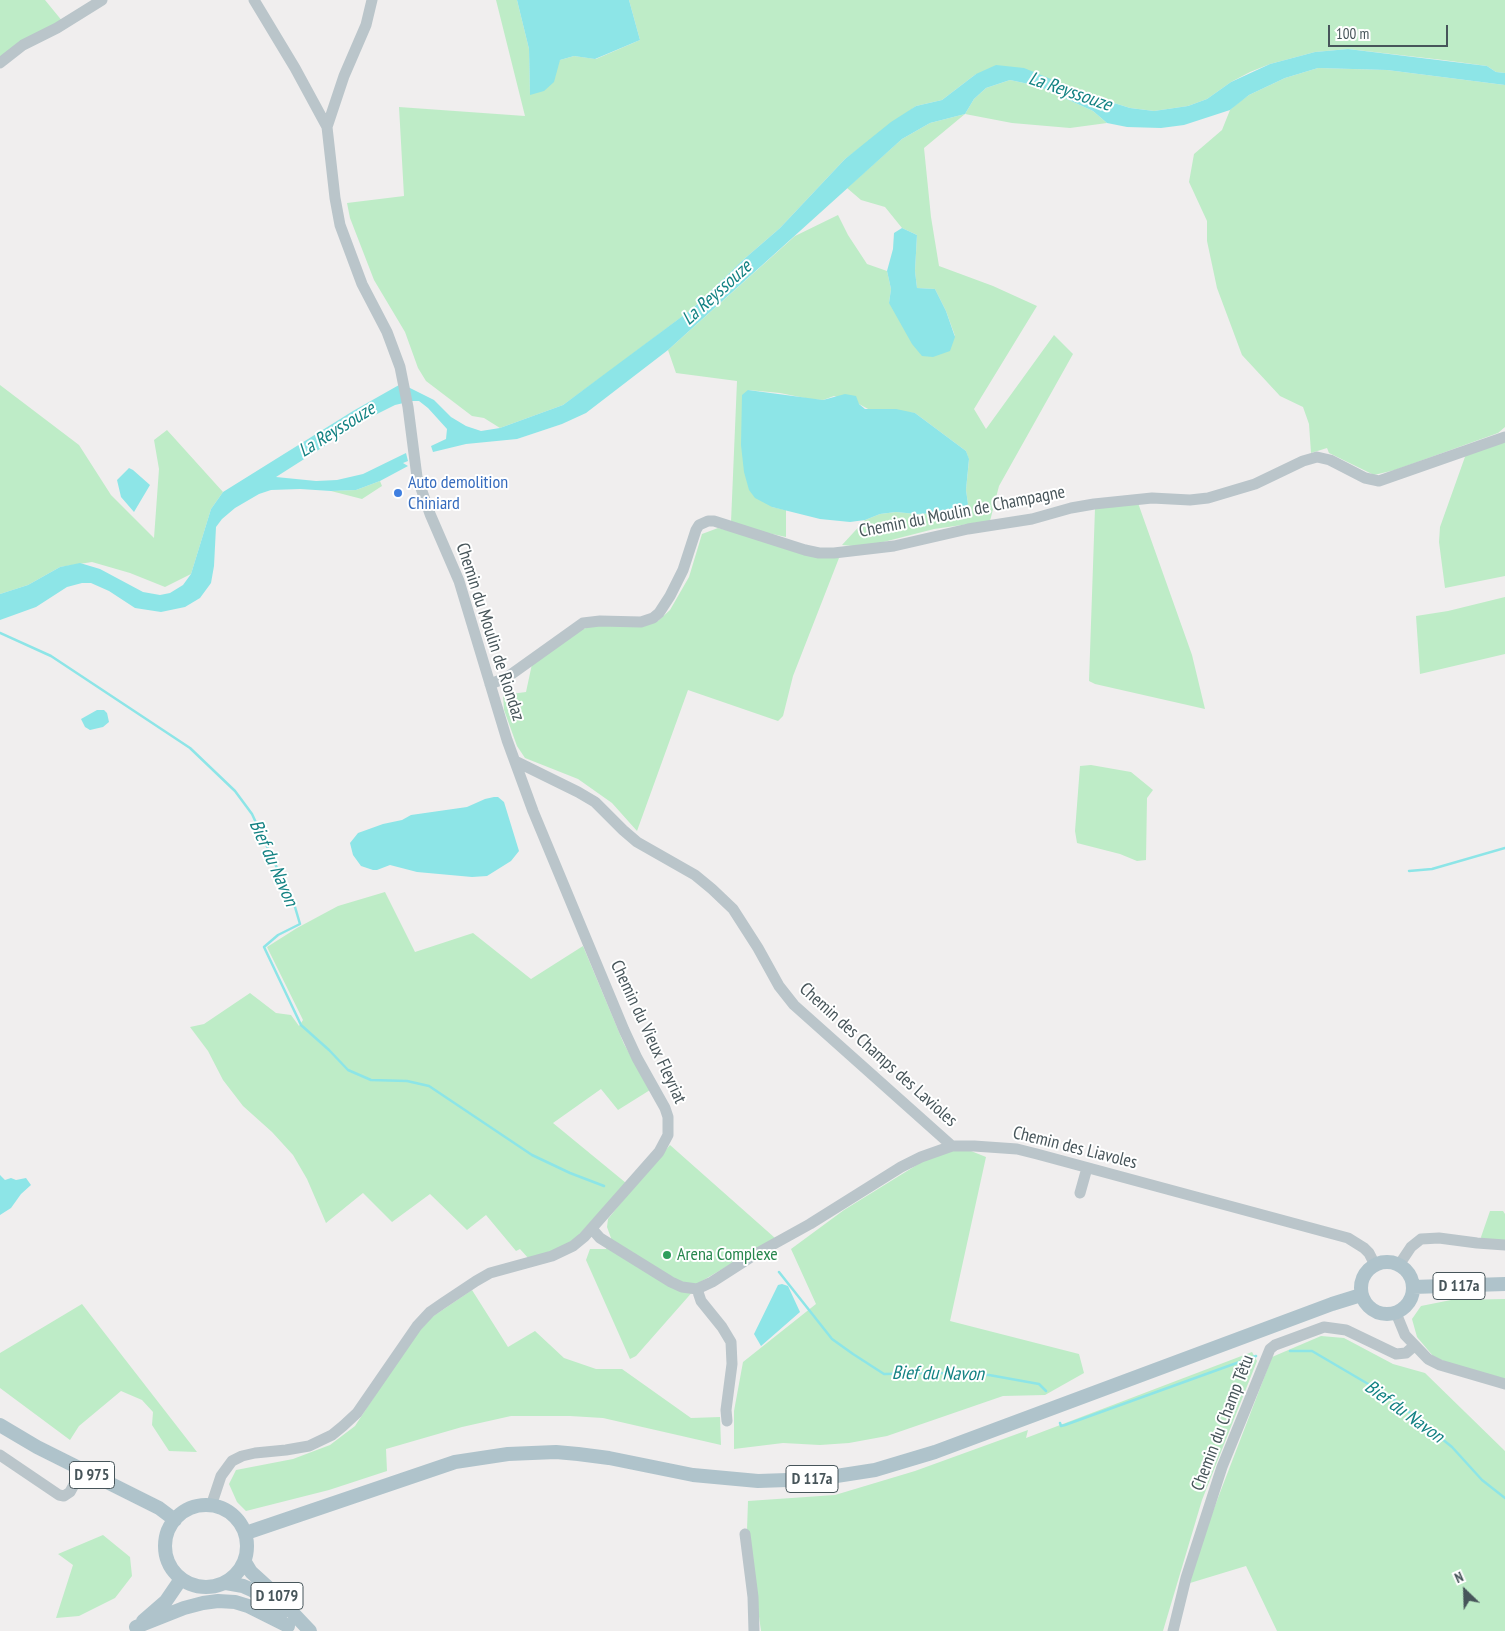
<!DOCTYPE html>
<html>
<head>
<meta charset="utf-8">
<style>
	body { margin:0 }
	#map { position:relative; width:1505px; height:1631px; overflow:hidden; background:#f0eeee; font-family:"PT Sans Narrow",sans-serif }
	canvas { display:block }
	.north { position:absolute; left:1440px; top:1566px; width:50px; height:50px; -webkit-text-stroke:4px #fff; paint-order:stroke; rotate:336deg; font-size:14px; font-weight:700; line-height:20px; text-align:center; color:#47555a }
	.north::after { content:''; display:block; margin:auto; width:18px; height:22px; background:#47555a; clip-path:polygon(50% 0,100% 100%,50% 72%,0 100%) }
	.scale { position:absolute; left:1328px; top:25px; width:120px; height:22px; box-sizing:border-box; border:2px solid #47555a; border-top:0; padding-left:6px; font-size:15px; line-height:18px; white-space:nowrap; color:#47555a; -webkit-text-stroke:4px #fff; paint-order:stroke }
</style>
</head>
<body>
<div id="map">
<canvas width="1505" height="1631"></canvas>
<div class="north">N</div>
<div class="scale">100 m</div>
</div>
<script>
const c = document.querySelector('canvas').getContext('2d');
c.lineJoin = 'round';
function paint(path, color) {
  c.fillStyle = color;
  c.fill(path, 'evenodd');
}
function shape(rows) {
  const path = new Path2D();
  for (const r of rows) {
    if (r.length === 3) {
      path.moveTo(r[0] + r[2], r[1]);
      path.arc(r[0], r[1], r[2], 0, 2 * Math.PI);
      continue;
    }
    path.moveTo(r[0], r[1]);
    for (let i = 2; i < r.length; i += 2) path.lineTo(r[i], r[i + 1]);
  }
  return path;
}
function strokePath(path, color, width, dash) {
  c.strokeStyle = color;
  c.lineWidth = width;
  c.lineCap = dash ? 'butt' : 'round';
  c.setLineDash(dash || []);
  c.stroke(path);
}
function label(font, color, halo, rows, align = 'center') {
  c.font = font + ' "PT Sans Narrow",sans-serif';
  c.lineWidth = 4;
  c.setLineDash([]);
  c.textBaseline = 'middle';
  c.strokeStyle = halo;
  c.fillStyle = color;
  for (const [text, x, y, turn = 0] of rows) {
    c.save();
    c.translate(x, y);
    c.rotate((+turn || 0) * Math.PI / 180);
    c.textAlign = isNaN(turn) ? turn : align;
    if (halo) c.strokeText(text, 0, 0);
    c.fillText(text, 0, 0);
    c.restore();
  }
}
paint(shape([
	[0,0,45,0,63,22,0,58],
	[496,0,517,0,529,49,530,94,560,60,574,56,596,59,640,40,629,0,1505,0,1505,73,1496,72,1487,66,1443,60,1348,49,1315,52,1270,64,1250,72,1231,82,1207,99,1188,106,1154,111,1130,108,1095,97,1066,86,976,74,942,100,916,106,845,159,780,228,743,260,692,309,614,368,563,405,500,428,484,418,472,416,426,381,418,368,405,332,374,280,350,218,347,203,404,196,399,107,525,116],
	[1318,68,1387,70,1505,85,1505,427,1498,433,1395,470,1374,475,1329,453,1327,448,1311,453,1309,424,1303,407,1280,396,1242,355,1217,288,1207,241,1207,221,1189,182,1194,154,1222,130,1230,110,1238,103,1249,95,1285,78],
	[1010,80,1038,86,1093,111,1107,123,1070,128,1012,123,965,114,924,148,931,217,939,266,993,286,1037,306,974,409,986,429,1054,335,1073,354,999,486,990,521,934,529,864,547,842,545,865,520,880,514,896,512,916,514,959,512,968,504,966,490,969,460,966,451,915,413,870,410,859,404,834,396,823,400,810,399,780,393,748,390,772,507,786,510,786,537,754,530,731,522,737,381,676,373,668,350,795,236,838,215,848,235,867,264,887,271,891,289,889,303,955,336,946,311,935,289,917,288,915,271,917,235,902,228,885,207,861,200,847,188,902,139,930,123,965,114,974,99,986,88],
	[0,385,79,445,111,495,154,538,159,469,154,440,167,430,223,492,211,509,191,574,165,587,130,573,92,562,60,567,28,585,0,594],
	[1505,440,1505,576,1445,588,1439,542,1440,527,1466,454],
	[380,481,382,486,362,499,331,491,356,490],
	[1138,503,1192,655,1205,709,1095,684,1089,681,1095,508],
	[718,528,839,558,793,676,783,716,778,721,688,690,637,831,612,803,578,779,525,758,517,746,504,710,503,695,526,692,532,664,580,630,592,626,658,621,670,610,689,577,702,534],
	[1505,597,1505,654,1420,674,1416,616,1448,611],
	[1091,765,1131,772,1153,790,1147,798,1146,860,1137,861,1120,854,1077,843,1075,831,1080,766],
	[385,892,415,952,473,933,531,979,583,946,624,1044,650,1090,618,1110,601,1089,553,1123,626,1183,576,1238,562,1247,529,1259,520,1249,516,1251,486,1215,467,1230,430,1194,392,1222,363,1193,326,1223,307,1179,293,1155,272,1132,243,1106,223,1080,208,1051,190,1027,204,1024,250,993,276,1013,291,1015,299,1026,303,1020,267,947,297,928,338,906],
	[670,1145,775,1238,702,1281,636,1356,630,1359,586,1260,590,1249,606,1249,611,1238,607,1227,608,1219,636,1184],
	[966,1149,986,1157,950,1321,1079,1354,1084,1373,1045,1395,1003,1396,887,1436,849,1443,820,1445,783,1443,734,1449,734,1411,743,1362,816,1304,791,1249,844,1210,920,1163,945,1152],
	[1490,1211,1503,1211,1505,1214,1505,1241,1482,1240,1481,1237],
	[472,1290,508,1347,535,1331,564,1358,596,1369,622,1369,691,1418,720,1417,721,1445,603,1418,570,1416,511,1416,462,1427,386,1449,387,1471,329,1490,246,1511,237,1502,229,1484,236,1470,293,1459,330,1445,355,1426,412,1339,432,1317],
	[1505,1299,1505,1380,1452,1365,1433,1356,1417,1337,1412,1319,1421,1306,1451,1300],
	[82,1304,197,1452,169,1451,152,1425,153,1412,142,1400,121,1391,79,1426,70,1440,0,1388,0,1353],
	[1321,1336,1344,1338,1393,1364,1425,1373,1505,1451,1505,1631,1277,1631,1246,1566,1190,1583,1198,1550,1272,1357],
	[1252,1352,1257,1361,1202,1500,1163,1631,761,1631,747,1530,748,1501,835,1495,915,1471,1028,1430,1026,1438],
	[103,1535,130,1557,132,1576,115,1598,79,1616,56,1618,73,1565,58,1554]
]), '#beecc7');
paint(shape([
	[517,0,629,0,640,40,595,59,574,56,560,60,554,82,544,91,530,95,529,49],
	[1348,49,1487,66,1496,72,1505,73,1505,85,1387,70,1318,68,1285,78,1249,95,1230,110,1184,125,1161,128,1127,127,1107,123,1093,111,1038,86,1010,80,986,88,974,99,965,114,930,123,902,139,668,350,586,413,562,424,517,439,466,444,433,452,431,446,446,439,447,429,428,408,419,401,412,401,395,405,367,419,276,477,316,481,337,480,363,474,406,453,408,461,403,463,408,466,380,481,356,490,331,491,300,489,271,490,259,494,235,508,222,519,216,527,214,566,211,583,200,598,185,607,161,612,135,608,109,591,91,583,82,583,67,587,36,607,0,620,0,594,28,585,60,567,80,563,100,569,143,592,160,595,170,593,183,585,191,574,211,509,223,492,353,411,399,385,410,388,434,400,451,417,466,426,481,431,500,428,563,405,692,309,743,260,780,228,845,159,891,122,916,106,942,100,976,74,996,65,1024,68,1095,97,1130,108,1154,111,1188,106,1207,99,1231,82,1270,64,1315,52],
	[902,228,917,235,915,271,917,288,935,289,946,311,955,337,950,351,933,357,922,356,912,344,889,303,891,289,887,271,893,249,894,233],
	[748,390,823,400,845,394,856,396,859,404,865,409,896,409,915,413,966,451,969,459,966,490,968,504,959,512,916,514,896,512,880,514,865,520,850,522,820,519,772,507,755,498,749,490,744,472,741,445,742,395],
	[129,468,133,470,150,485,134,512,121,497,117,480],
	[97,710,104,710,107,713,109,722,103,727,90,730,85,727,81,719],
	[494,797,498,797,504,802,519,851,511,861,487,876,472,877,417,872,390,865,377,870,373,870,361,866,353,855,350,843,358,833,383,824,402,820,411,815,467,807,485,799],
	[0,1175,5,1180,11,1178,16,1180,26,1178,31,1185,21,1194,11,1208,0,1215],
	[782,1284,788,1286,800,1312,761,1346,754,1334,778,1285]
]), '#8de5e7');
strokePath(shape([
	[0,633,51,656,190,748,235,791,252,814,295,907,300,924,278,935,264,947,301,1025,329,1050,348,1070,371,1080,407,1081,429,1086,532,1155,570,1173,604,1186],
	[1409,871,1432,869,1505,848],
	[779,1272,832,1339,853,1354,884,1374,938,1373,989,1375,1039,1384,1046,1391],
	[1290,1351,1312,1351,1392,1398,1452,1447,1482,1480,1505,1498],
	[1060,1423,1061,1426,1065,1425,1256,1356]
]), '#8de5e7', 2.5);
strokePath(shape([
	[254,0,295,68,327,127],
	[0,63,23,45,57,28,102,0],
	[490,684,506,678,583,623,600,621,641,622,653,618,659,613,670,596,683,570,696,530,699,525,708,521,714,521,805,550,819,553,834,553,894,546,968,529,1032,519,1071,508,1094,504,1152,498,1190,500,1208,498,1255,484,1303,461,1317,457,1330,460,1365,478,1379,481,1505,437],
	[515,761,578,792,595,802,623,830,637,842,695,875,712,889,733,909,758,948,779,986,794,1005,952,1146],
	[1080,1193,1087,1168],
	[592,1229,600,1238,671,1282,682,1287,697,1289,712,1282,754,1255,810,1224,901,1167,921,1157,952,1146,974,1146,1017,1149,1037,1154,1348,1238,1364,1248,1369,1253,1375,1265],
	[1399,1265,1411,1247,1421,1239,1439,1238,1477,1243,1505,1245],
	[697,1289,701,1301,722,1327,731,1342,732,1364,726,1410,727,1421],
	[1396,1313,1405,1335,1428,1359,1440,1365,1505,1384],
	[0,1455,59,1495,64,1496,70,1492,82,1470],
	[211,1506,221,1476,232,1461,242,1456,255,1453,286,1450,309,1446,332,1435,343,1426,357,1413,417,1326,430,1312,443,1303,476,1281,490,1273,552,1256,573,1246,584,1237,659,1152,668,1135,668,1117,665,1108,637,1058,624,1030,533,811,507,740,459,581,430,514,417,477,408,407,400,367,387,332,362,284,340,225,335,198,327,127,344,76,366,25,372,0],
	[745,1534,753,1597,754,1631],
	[1173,1631,1186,1578,1222,1467,1270,1349,1275,1345,1324,1327,1346,1330,1396,1354,1406,1353,1414,1346]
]), '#bac5ca', 11);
strokePath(shape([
	[1387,1288,26],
	[1413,1287,1505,1284],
	[0,1425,37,1447,159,1508,175,1520],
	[206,1546,41],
	[246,1533,455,1462,508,1454,556,1452,578,1454,609,1458,693,1475,758,1481,817,1479,875,1470,935,1452,1332,1304,1361,1295],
	[245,1562,251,1572,273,1592,310,1631],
	[226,1583,243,1586,252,1590,262,1597,280,1618],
	[143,1621,166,1601,181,1579],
	[136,1627,184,1608,203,1603,218,1601,235,1602,248,1606,288,1626]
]), '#afc3cb', 14);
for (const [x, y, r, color] of [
	[398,493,5,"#3f7fe0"],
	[667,1255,5,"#2e9e5b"]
]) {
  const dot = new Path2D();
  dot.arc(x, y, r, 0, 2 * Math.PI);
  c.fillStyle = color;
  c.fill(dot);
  strokePath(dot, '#fff', 2);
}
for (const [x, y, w] of [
	[1459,1286,52],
	[92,1475,45],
	[812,1479,52],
	[277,1596,52]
]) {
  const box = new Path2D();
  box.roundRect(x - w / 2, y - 13.5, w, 27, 4);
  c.fillStyle = '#fff';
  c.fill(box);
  strokePath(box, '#47555a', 1);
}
label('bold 16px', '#47555a', null, [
	["D 117a",1459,1286],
	["D 975",92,1475],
	["D 117a",812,1479],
	["D 1079",277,1596]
]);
label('18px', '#366cbe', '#fff', [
	["Auto demolition",408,483],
	["Chiniard",408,504]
], 'left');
label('18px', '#47555a', '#fff', [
	["Chemin du Moulin de Champagne",962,512,-11],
	["Chemin du Moulin de Riondaz",490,632,72],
	["Chemin du Vieux Fleyriat",648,1032,65],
	["Chemin des Champs des Lavioles",878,1055,42],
	["Chemin des Liavoles",1075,1148,14],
	["Chemin du Champ Têtu",1223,1423,-69]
]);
label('18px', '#27864d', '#fff', [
	["Arena Complexe",677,1255]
], 'left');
label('italic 19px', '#138283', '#fff', [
	["La Reyssouze",1070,92,19],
	["La Reyssouze",717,293,-42],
	["La Reyssouze",337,430,-32],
	["Bief du Navon",273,863,66],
	["Bief du Navon",938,1374,1],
	["Bief du Navon",1404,1412,36]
]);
</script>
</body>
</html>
